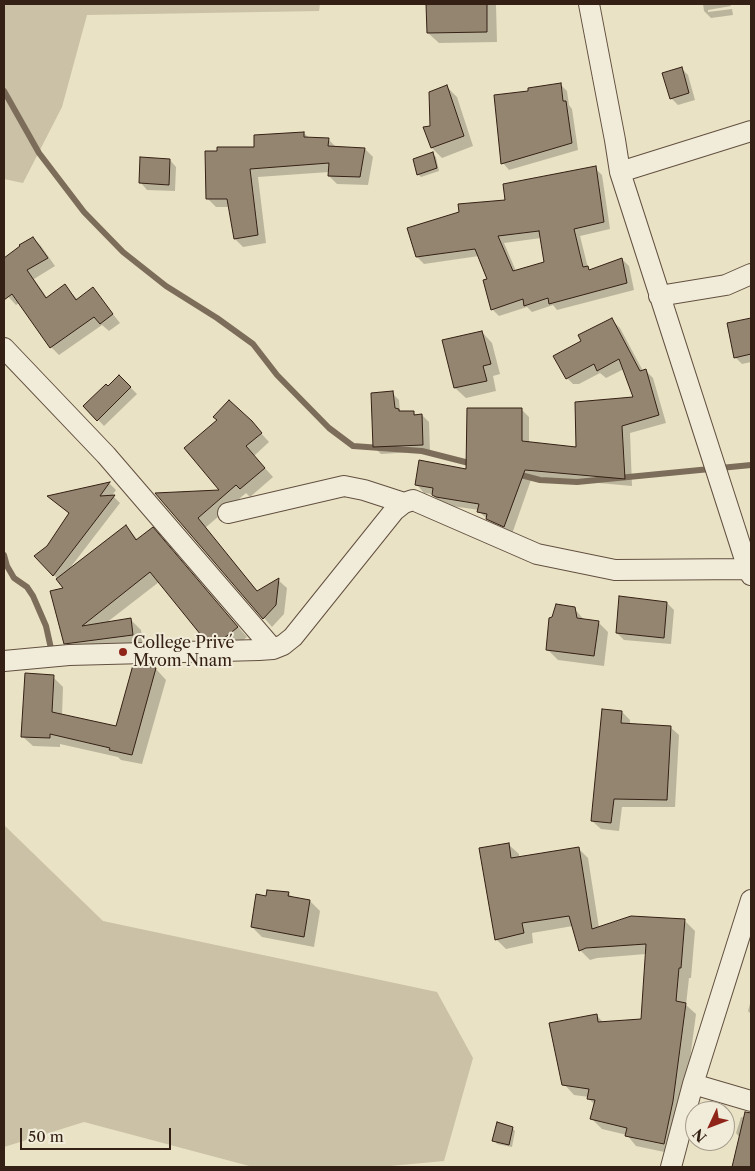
<!DOCTYPE html>
<html>
<head>
<meta charset="utf-8">
<style>
	body { margin:0 }
	#map { position:relative; width:755px; height:1171px; overflow:hidden; background:#eae2c4; font-family:"Libre Caslon Text",serif }
	canvas { display:block }
	.frame { position:absolute; inset:0; border:5px solid #342014; pointer-events:none }
	.north { position:absolute; left:685px; top:1101px; width:50px; height:50px; box-sizing:border-box; background:#f1ecd9; border:1px solid #a59a8a; border-radius:50%; rotate:227deg; font-size:14px; font-weight:700; line-height:20px; text-align:center; color:#342014 }
	.north::after { content:''; display:block; margin:auto; width:18px; height:22px; background:#8f2418; clip-path:polygon(50% 0,100% 100%,50% 72%,0 100%) }
	.scale { position:absolute; left:20px; top:1128px; width:151px; height:22px; box-sizing:border-box; border:2px solid #342014; border-top:0; padding-left:6px; font-size:15px; line-height:18px; white-space:nowrap; color:#342014; -webkit-text-stroke:4px #f1ecd9; paint-order:stroke }
</style>
</head>
<body>
<div id="map">
<canvas width="755" height="1171"></canvas>
<div class="frame"></div>
<div class="north">N</div>
<div class="scale">50 m</div>
</div>
<script>
const c = document.querySelector('canvas').getContext('2d');
c.lineJoin = 'round';
function paint(path, color) {
  c.fillStyle = color;
  c.fill(path, 'evenodd');
}
function shape(rows) {
  const path = new Path2D();
  for (const r of rows) {
    path.moveTo(r[0], r[1]);
    for (let i = 2; i < r.length; i += 2) path.lineTo(r[i], r[i + 1]);
  }
  return path;
}
function strokePath(path, color, width, dash) {
  c.strokeStyle = color;
  c.lineWidth = width;
  c.lineCap = dash ? 'butt' : 'round';
  c.setLineDash(dash || []);
  c.stroke(path);
}
function label(font, color, halo, rows, align = 'center') {
  c.font = font + ' "Libre Caslon Text",serif';
  c.lineWidth = 4;
  c.setLineDash([]);
  c.textBaseline = 'middle';
  c.strokeStyle = halo;
  c.fillStyle = color;
  for (const [text, x, y, turn = 0] of rows) {
    c.save();
    c.translate(x, y);
    c.rotate((+turn || 0) * Math.PI / 180);
    c.textAlign = isNaN(turn) ? turn : align;
    if (halo) c.strokeText(text, 0, 0);
    c.fillText(text, 0, 0);
    c.restore();
  }
}
paint(shape([
	[4,4,320,4,319,11,87,15,62,107,23,183,4,179],
	[4,825,103,921,437,992,473,1058,444,1161,380,1167,253,1167,84,1122,4,1147]
]), '#cbc1a6');
paint(shape([
	[428,4,494,4,496,5,497,42,439,43,428,33],
	[703,4,730,4,731,6,708,10,708,12,732,9,733,15,711,18,704,11],
	[681,68,688,75,695,100,678,105,671,98],
	[560,84,567,91,569,105,572,109,578,150,509,170,503,163,530,92],
	[446,86,457,97,473,146,442,158,432,148,431,127],
	[304,133,309,138,328,139,337,148,365,149,373,157,368,185,337,184,329,176,329,172,258,177,266,243,243,247,235,239,230,207,216,207,208,199,256,148],
	[433,154,436,157,439,171,421,177,418,174],
	[170,160,176,167,175,191,147,190,141,183],
	[595,168,602,175,610,229,580,236,588,268,590,271,622,259,629,266,634,290,557,310,553,305,532,312,527,307,499,316,492,309,489,279,479,256,424,264,417,257,506,201],
	[541,238,545,263,516,271,504,243],
	[33,238,41,246,55,266,34,279,48,299,65,286,78,300,93,289,120,323,109,331,102,325,59,355,51,347,19,303,16,305,4,292,4,259],
	[751,319,751,362,742,364,735,357,729,324],
	[612,320,620,328,643,371,645,370,653,378,666,423,630,433,632,486,532,477,512,534,496,526,478,511,479,510,445,505,441,503,432,494,424,493,417,485,467,470,521,409,529,417,529,443,578,448,635,398,624,369,606,378,600,373,579,384,573,384,565,376,583,341],
	[482,332,492,343,500,374,493,376,496,391,466,398,455,388,444,341],
	[119,376,137,394,104,426,85,406,108,388],
	[392,393,399,400,400,412,413,412,417,416,422,415,429,422,430,451,381,454,374,447],
	[251,422,269,442,254,456,273,477,250,497,246,493,205,528,258,592,278,580,287,588,284,614,272,627,157,494,222,491],
	[109,483,116,490,111,497,114,497,120,503,70,568,126,526,138,540,162,539,247,637,233,648,216,649,159,582,106,623,131,620,141,630,143,644,75,653,65,643,66,588,36,556,48,547,70,514,49,497],
	[667,603,674,610,671,644,624,640,617,633],
	[574,608,585,621,598,622,608,632,604,666,558,660,547,649],
	[156,669,166,680,142,764,121,760,118,757,60,744,60,747,33,746,22,736,53,677,63,687,62,716,117,728],
	[622,712,630,720,630,724,670,727,679,735,675,807,622,807,619,831,601,829,592,821],
	[508,844,519,854,519,858,578,848,588,858,599,928,631,917,685,921,695,931,691,978,689,978,686,1005,696,1014,683,1112,674,1154,636,1146,627,1135,602,1129,592,1119,595,1105,589,1099,589,1097,574,1095,564,1084,596,1015,604,1023,643,1020,646,954,597,958,590,960,580,950,573,926,532,933,533,943,506,949,496,939],
	[288,893,293,898,310,901,320,911,314,947,262,937,252,927,267,897],
	[751,1000,751,1014,748,1011],
	[741,1117,751,1119,751,1167,733,1167,740,1138,736,1133],
	[512,1128,515,1131,512,1147,497,1144,494,1140]
]), '#0003');
strokePath(shape([
	[4,91,39,153,84,212,123,252,166,286,217,318,253,344,277,375,329,428,353,446,422,451,473,464],
	[517,474,540,480,577,482,751,465],
	[4,555,7,566,14,578,27,587,33,596,46,626,52,653]
]), '#7c6d5a', 6);
const building = shape([
	[426,4,487,4,487,32,427,33,426,4],
	[682,67,689,93,670,99,662,73,682,67],
	[561,83,563,101,566,101,572,143,501,164,494,95,528,91,528,88,561,83],
	[447,85,464,136,431,148,423,127,430,126,429,92,447,85],
	[304,132,304,137,329,138,328,146,365,148,360,177,328,176,329,163,250,169,258,235,234,239,227,199,206,199,205,151,217,151,217,147,254,147,254,135,304,132],
	[433,152,437,168,417,175,413,159,433,152],
	[140,157,170,159,169,185,139,183,140,157],
	[596,166,604,222,574,229,583,267,588,266,589,270,622,258,627,283,549,304,548,298,524,306,523,299,491,310,483,280,487,279,475,249,416,257,407,228,459,212,458,204,505,200,503,184,596,166],
	[539,231,544,262,513,271,498,236,539,231],
	[33,237,48,258,27,270,46,298,65,284,76,300,93,287,113,314,100,324,94,317,50,348,12,294,4,300,4,258,20,246,19,245,33,237],
	[612,318,640,371,646,369,659,415,622,426,625,479,525,470,504,527,486,519,487,514,477,512,479,504,436,497,432,495,433,488,415,485,419,460,466,469,467,408,522,408,522,441,576,447,575,402,633,397,619,359,597,371,594,364,566,379,553,356,581,341,578,335,612,318],
	[751,318,751,354,734,358,727,323,751,318],
	[482,331,491,364,483,366,487,381,454,388,442,340,482,331],
	[119,375,131,387,97,421,83,406,106,384,108,386,119,375],
	[393,391,395,408,399,409,399,411,414,411,414,415,422,414,423,445,373,447,371,393,393,391],
	[229,400,252,421,262,433,246,446,265,468,240,489,236,485,198,518,257,591,279,578,276,605,263,619,155,493,219,490,184,448,217,420,213,417,229,400],
	[110,482,100,496,115,495,53,576,34,556,47,546,69,513,47,496,110,482],
	[126,525,136,540,153,527,238,627,223,639,205,640,150,572,82,626,131,618,133,635,64,644,50,591,63,588,56,579,126,525],
	[619,596,667,602,664,638,616,633,619,596],
	[556,604,575,607,577,618,599,621,594,656,546,650,549,618,552,617,556,604],
	[133,665,142,665,156,668,132,755,109,750,110,748,50,734,50,738,21,737,25,673,54,675,52,712,116,726,133,665],
	[602,709,622,711,621,723,671,726,667,800,614,799,611,823,591,821,602,709],
	[509,843,511,858,579,847,592,929,631,916,685,919,681,968,679,968,676,1001,686,1003,673,1101,664,1144,625,1136,627,1128,590,1119,595,1100,587,1099,589,1089,562,1085,549,1023,597,1014,598,1022,641,1019,646,944,586,948,579,951,569,916,522,923,524,933,495,940,479,848,509,843],
	[267,890,289,892,288,896,310,900,304,937,251,927,256,894,266,896,267,890],
	[745,1112,751,1113,751,1167,732,1167,745,1112],
	[497,1122,513,1127,509,1145,492,1141,497,1122]
]);
paint(building, '#938570');
strokePath(building, '#342014', 1);
const minor = shape([
	[589,4,615,140,620,172,748,569,751,575],
	[620,172,751,131],
	[659,296,726,285,751,274],
	[4,348,106,455,273,649],
	[228,513,344,486,364,490,404,503],
	[4,661,69,655,259,650,273,649,283,645,293,637,394,511,404,503,413,500,537,554,615,570,748,569],
	[693,1084,751,1101],
	[671,1167,693,1084,751,900]
]);
strokePath(minor, '#625040', 22);
strokePath(minor, '#f1ecd9', 20);
for (const [x, y, r, color] of [
	[123,652,5,"#8f2418"]
]) {
  const dot = new Path2D();
  dot.arc(x, y, r, 0, 2 * Math.PI);
  c.fillStyle = color;
  c.fill(dot);
  strokePath(dot, '#f1ecd9', 2);
}
label('16px', '#342014', '#f1ecd9', [
	["College Privé",133,643],
	["Mvom Nnam",133,661]
], 'left');
</script>
</body>
</html>
